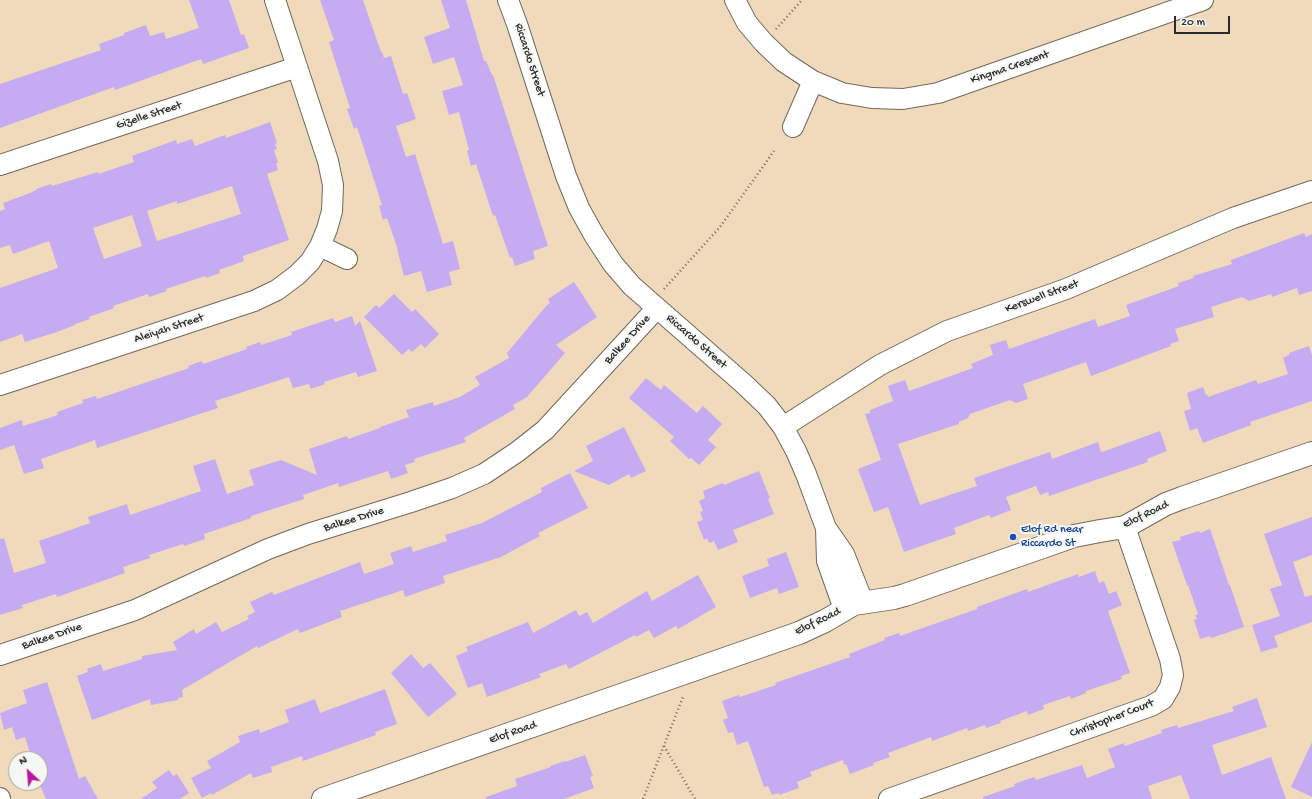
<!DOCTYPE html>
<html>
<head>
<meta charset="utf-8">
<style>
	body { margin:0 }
	#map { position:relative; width:1312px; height:799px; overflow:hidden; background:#f1dabb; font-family:"Gochi Hand",sans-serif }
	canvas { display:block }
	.north { position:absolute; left:8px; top:751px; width:40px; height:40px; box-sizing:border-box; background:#f6f6f2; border:1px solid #a5a5a2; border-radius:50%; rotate:334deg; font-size:11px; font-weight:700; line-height:16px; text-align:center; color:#2b2b2b }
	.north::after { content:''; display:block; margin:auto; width:14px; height:18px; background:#b5179e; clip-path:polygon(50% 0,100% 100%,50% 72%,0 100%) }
	.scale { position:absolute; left:1174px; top:16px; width:56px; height:18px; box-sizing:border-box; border:2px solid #2b2b2b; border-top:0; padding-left:5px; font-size:12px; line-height:14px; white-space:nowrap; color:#2b2b2b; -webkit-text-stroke:3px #f6f6f2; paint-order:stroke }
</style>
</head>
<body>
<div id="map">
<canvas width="1312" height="799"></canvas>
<div class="north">N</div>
<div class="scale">20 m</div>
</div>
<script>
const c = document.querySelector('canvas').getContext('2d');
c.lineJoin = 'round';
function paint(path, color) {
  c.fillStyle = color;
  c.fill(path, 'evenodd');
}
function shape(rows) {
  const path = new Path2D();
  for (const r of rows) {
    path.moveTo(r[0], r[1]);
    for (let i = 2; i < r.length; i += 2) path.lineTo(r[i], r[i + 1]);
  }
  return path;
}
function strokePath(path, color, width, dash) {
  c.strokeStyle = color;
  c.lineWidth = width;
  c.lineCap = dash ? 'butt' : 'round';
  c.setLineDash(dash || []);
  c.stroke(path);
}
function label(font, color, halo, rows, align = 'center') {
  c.font = font + ' "Gochi Hand",sans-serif';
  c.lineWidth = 4;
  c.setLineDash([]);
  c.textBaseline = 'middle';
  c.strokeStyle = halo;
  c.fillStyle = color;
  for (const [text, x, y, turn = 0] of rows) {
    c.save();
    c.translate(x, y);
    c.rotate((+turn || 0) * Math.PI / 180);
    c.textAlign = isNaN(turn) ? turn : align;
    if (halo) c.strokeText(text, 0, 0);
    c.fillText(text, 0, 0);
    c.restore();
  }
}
paint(shape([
	[189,0,229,0,241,35,244,34,249,48,203,64,201,59,115,90,114,87,0,128,0,84,101,50,99,44,124,35,124,33,146,25,150,36,164,32,166,39,199,28],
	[320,0,363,0,381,52,382,52,384,58,391,56,403,94,407,93,416,119,396,126,406,157,415,154,443,244,453,241,460,269,449,272,452,285,427,292,421,271,404,276,396,244,387,218,383,220,379,206,382,205,357,127,354,129,347,109,350,108,329,42,334,40],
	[441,0,466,0,484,61,486,61,492,75,493,75,548,246,533,251,535,259,515,266,512,257,510,258,495,215,493,216,476,164,471,166,467,151,469,150,459,112,449,115,442,91,463,85,454,57,433,64,424,37,450,28],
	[270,122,277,143,275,144,277,149,274,150,278,163,276,163,278,170,267,174,289,240,243,256,244,261,219,270,220,273,206,278,205,276,166,289,167,291,149,297,148,294,113,306,114,308,89,317,90,319,75,324,75,325,57,332,25,342,22,334,0,342,0,288,58,268,49,241,13,254,10,245,0,248,0,211,5,209,3,203,33,192,33,191,37,190,36,189,51,184,52,186,98,172,98,174,134,162,132,156,176,140,177,144,192,139,195,146,225,135,226,138],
	[232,186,241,214,157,241,147,211,177,201,177,204],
	[132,215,142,246,104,259,93,228],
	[1304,233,1306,237,1312,234,1312,291,1299,295,1297,288,1272,297,1271,294,1249,301,1242,297,1211,307,1214,317,1175,329,1179,341,1170,344,1171,346,1091,376,1086,362,1023,384,1028,399,1016,403,1010,400,970,414,968,418,959,422,959,424,898,444,920,505,977,486,974,478,1050,452,1052,459,1098,442,1101,452,1105,451,1160,431,1167,451,1147,459,1148,462,1049,496,1048,492,1040,495,1036,486,1006,497,1011,510,991,518,989,515,954,528,956,534,904,552,888,507,874,512,858,469,881,460,865,414,870,413,870,410,893,401,888,386,905,380,909,391,973,368,971,364,993,355,990,345,1006,340,1009,349,1095,319,1098,327,1130,316,1126,305,1179,286,1178,283,1194,278,1193,276,1232,264,1231,260],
	[574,282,597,317,556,345,565,353,527,397,513,405,515,409,464,438,466,442,414,459,415,462,405,465,408,473,391,479,388,471,339,487,338,483,303,495,304,499,251,516,251,518,204,534,205,539,184,546,183,544,149,555,150,558,123,567,125,573,57,597,56,594,22,605,23,608,0,615,0,539,4,538,14,573,46,563,39,541,90,523,88,517,127,504,130,515,201,491,193,466,215,459,227,494,254,485,249,470,281,460,317,475,309,449,347,436,348,439,380,428,380,427,409,417,406,410,433,402,434,406,460,397,480,385,475,377,509,358,507,353,547,305,550,303,548,299],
	[394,294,412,312,415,309,439,334,425,348,421,344,412,352,409,349,402,355,364,317,376,305,379,308],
	[352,316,355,326,360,321,377,371,358,377,356,372,324,382,325,384,311,389,309,384,293,388,289,377,215,401,218,408,124,439,97,448,95,440,41,459,44,468,24,474,14,445,0,450,0,428,22,420,23,426,58,415,57,412,83,403,82,400,96,396,97,399,189,368,188,366,202,361,203,364,247,349,246,347,260,342,261,345,292,335,291,332,333,318,335,322],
	[1309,346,1312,355,1312,401,1250,422,1251,425,1203,443,1197,428,1190,431,1184,411,1191,409,1187,393,1203,387,1206,395,1207,394,1208,397,1256,380,1258,384,1288,374,1283,358,1289,355,1289,353],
	[646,378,661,390,664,385,697,413,703,406,722,424,708,440,716,447,699,465,691,458,689,459,670,441,674,437,629,398],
	[624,427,646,471,631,478,629,474,609,485,574,471,593,461,586,446],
	[759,471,770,498,768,499,774,514,733,530,738,542,718,550,714,541,709,543,707,538,704,540,697,522,703,520,700,512,703,511,699,501,705,498,703,491,723,483,724,485],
	[570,473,588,508,538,533,540,536,501,557,443,576,445,583,405,597,403,590,340,611,342,617,300,633,298,629,258,648,257,646,182,690,183,697,178,698,178,700,151,705,150,699,92,720,77,676,88,672,87,669,101,664,103,671,142,659,142,656,177,650,173,642,194,629,196,634,216,622,222,632,249,619,247,616,255,612,250,602,272,592,274,595,360,562,364,574,394,564,390,553,411,546,413,552,447,541,445,535,482,523,542,492,541,488],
	[1312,517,1312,555,1293,562,1305,597,1312,595,1312,622,1274,636,1278,647,1261,652,1252,625,1280,616,1270,589,1282,585,1264,534],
	[1210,529,1229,585,1230,585,1244,627,1211,638,1210,636,1200,639,1194,620,1197,619,1195,615,1198,614,1188,585,1187,585,1172,542,1181,540,1180,537,1199,531,1200,533],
	[786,552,799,587,779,594,777,588,750,598,742,576,769,566,767,559],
	[1095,571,1099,583,1104,581,1109,594,1116,591,1122,605,1108,611,1130,673,1121,676,1122,679,1086,691,1086,693,1071,699,1070,696,1043,705,1044,709,1028,715,1027,711,1000,721,1001,723,986,728,985,725,968,731,967,728,932,741,931,737,888,753,890,757,873,763,874,765,850,774,846,764,844,765,843,760,810,772,812,776,797,782,799,788,779,795,779,793,772,795,768,786,764,787,748,741,737,745,733,732,728,733,723,720,728,718,722,701,739,695,740,697,776,685,775,683,850,657,849,654,885,640,884,638,899,633,900,636,977,609,977,607,1027,589,1028,592,1078,574,1079,577],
	[698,575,716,607,678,629,676,626,654,638,649,630,636,637,635,635,569,669,566,664,539,674,541,677,487,697,482,683,468,688,456,656,468,651,466,647,528,622,533,633,576,610,579,616,587,612,593,623,647,591,652,601],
	[411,654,423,668,430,663,457,694,428,717,391,673],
	[47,682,79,779,85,776,98,799,46,799,39,783,40,783,40,759,32,759,25,737,16,740,12,727,4,730,0,713,27,703,23,690],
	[385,689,397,724,375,732,376,735,303,761,302,756,271,767,272,772,253,778,251,773,212,795,211,793,202,798,191,778,211,768,207,761,240,742,238,736,259,729,260,733,289,722,285,710,315,699,320,713],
	[1257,698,1267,727,1212,745,1222,775,1271,757,1286,799,1190,799,1181,775,1148,786,1152,799,983,799,983,797,1015,786,1014,784,1034,777,1036,780,1082,765,1087,778,1115,767,1108,749,1124,743,1125,746,1162,733,1161,730,1177,725,1178,728,1234,711,1232,707],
	[1312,742,1312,797,1291,787],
	[585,755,593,776,590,777,594,788,564,799,486,799,486,797,517,786,515,779,551,767,550,766,565,761,565,762],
	[169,770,173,776,177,774,189,793,180,799,141,799,157,788,152,782]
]), '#c5abf2');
const minor = shape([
	[508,0,517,24,566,176,579,208,594,235,613,264,632,286,744,384,767,406,783,427,796,451,806,474,826,528,844,554,863,602],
	[735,0,747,23,764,43,784,62,813,81],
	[793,127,813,81,842,93,872,98,903,99,938,93,1203,0],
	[0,165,297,67],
	[320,246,347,259],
	[0,385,254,301,277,290,297,275,310,262,320,246,327,229,332,211,333,185,328,161,275,0],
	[783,427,880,365,947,331,1066,289,1233,218,1312,191],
	[826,528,827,561,844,609],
	[0,655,135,610,268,549,308,534,411,502,452,488,484,474,517,452,545,430,657,308],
	[0,798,0,799],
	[889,799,1151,706,1163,699,1170,687,1173,675,1170,659,1125,527]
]);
const tertiary = shape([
	[323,799,799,633,825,621,854,604,894,598,905,595,1074,536,1100,531,1125,527,1166,504,1182,498,1312,453]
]);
strokePath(minor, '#70685d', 22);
strokePath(tertiary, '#70685d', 24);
strokePath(shape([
	[776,29,802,0],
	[664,289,720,227,774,151],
	[664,746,695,799],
	[643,799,683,697]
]), '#70685d', 2.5, [1, 3]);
strokePath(minor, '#fff', 20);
strokePath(tertiary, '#fff', 22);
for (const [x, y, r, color] of [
	[1013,537,4,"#1a4fb4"]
]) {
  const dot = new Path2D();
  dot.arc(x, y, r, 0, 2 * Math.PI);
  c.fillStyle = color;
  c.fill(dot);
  strokePath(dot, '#f6f6f2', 1.5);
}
label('12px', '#2b2b2b', '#f6f6f2', [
	["Riccardo Street",529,60,72],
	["Kingma Crescent",1010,68,-19],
	["Gizelle Street",149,116,-18],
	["Kerswell Street",1042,297,-20],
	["Aleiyah Street",169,329,-18],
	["Balkee Drive",628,340,-48],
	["Riccardo Street",696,342,41],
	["Elof Road",1146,515,-26],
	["Balkee Drive",354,520,-17],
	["Elof Road",818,622,-26],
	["Balkee Drive",52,637,-19],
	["Christopher Court",1112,719,-21],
	["Elof Road",513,733,-19]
]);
label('12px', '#164399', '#f6f6f2', [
	["Elof Rd near",1021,530],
	["Riccardo St",1021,544]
], 'left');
</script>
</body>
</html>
